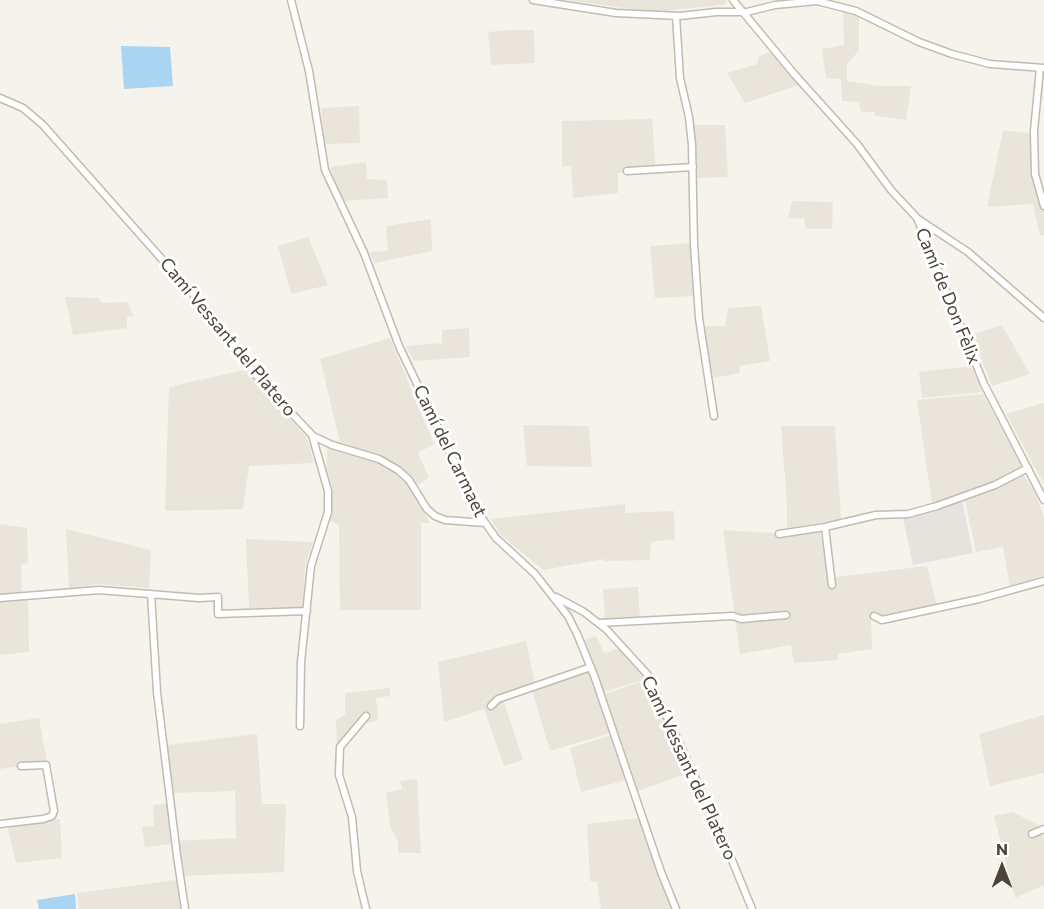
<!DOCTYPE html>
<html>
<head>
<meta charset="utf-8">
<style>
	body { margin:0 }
	#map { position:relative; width:1044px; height:909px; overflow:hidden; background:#f6f3ec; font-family:Commissioner,sans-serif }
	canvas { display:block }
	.north { position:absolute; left:972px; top:837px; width:60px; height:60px; -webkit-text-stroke:4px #fff; paint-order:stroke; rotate:0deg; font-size:16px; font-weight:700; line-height:24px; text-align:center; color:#4b4439 }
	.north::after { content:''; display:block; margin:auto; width:21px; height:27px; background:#4b4439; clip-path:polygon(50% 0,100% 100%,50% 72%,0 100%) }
</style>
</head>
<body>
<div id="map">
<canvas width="1044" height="909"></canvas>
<div class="north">N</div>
</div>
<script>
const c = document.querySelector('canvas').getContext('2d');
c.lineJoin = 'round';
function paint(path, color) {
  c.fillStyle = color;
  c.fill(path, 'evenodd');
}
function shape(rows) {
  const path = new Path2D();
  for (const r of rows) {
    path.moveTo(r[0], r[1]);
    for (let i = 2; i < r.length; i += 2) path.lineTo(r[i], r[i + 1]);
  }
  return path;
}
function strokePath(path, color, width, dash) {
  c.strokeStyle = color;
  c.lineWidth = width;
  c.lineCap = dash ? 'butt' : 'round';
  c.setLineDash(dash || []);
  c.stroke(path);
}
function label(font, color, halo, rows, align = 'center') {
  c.font = font + ' Commissioner,sans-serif';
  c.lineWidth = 6;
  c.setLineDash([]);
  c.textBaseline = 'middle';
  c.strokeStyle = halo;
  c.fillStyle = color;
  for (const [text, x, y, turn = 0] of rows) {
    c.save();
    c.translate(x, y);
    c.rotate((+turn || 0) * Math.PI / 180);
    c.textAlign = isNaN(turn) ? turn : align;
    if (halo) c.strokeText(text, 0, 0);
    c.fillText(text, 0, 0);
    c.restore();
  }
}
paint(shape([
	[567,0,727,0,724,5,651,12],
	[843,11,859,16,859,50,847,65,847,81,879,86,911,86,906,120,875,116,875,112,861,112,859,102,842,101,841,79,826,78,822,49,844,45],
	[511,30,534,30,535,63,491,65,488,32],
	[772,52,799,85,745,103,727,73,757,64,759,56],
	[359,106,360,143,325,144,321,108],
	[652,119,656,173,618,173,618,193,573,198,571,166,562,167,562,121],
	[693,125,725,125,728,177,696,178],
	[1003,130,1035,134,1037,170,1041,187,1044,187,1044,235,1040,236,1033,204,987,207],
	[366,162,367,179,387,180,388,198,343,201,330,167],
	[792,201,833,202,832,229,806,229,804,219,788,218],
	[431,219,432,251,375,263,369,252,388,251,386,226],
	[308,237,328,285,291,294,278,246],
	[692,243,695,296,655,298,650,246],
	[65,297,99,298,102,303,127,302,134,316,127,317,127,328,73,335],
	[761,306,770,361,739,366,740,373,712,378,703,326,725,326,728,308],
	[1002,325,1030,374,992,386,972,335],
	[469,328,470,357,414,361,406,346,442,343,442,330],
	[390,338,434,444,418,453,429,478,411,489,430,523,421,523,421,610,340,610,339,525,330,521,332,488,326,468,328,439,340,442,320,359],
	[971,366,982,392,922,398,919,372],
	[248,369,307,438,314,463,249,466,243,509,165,511,169,387],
	[983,394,1022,466,988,484,932,504,917,400],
	[1044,403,1044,484,1006,414],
	[523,425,589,426,592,467,527,466],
	[781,426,835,426,841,519,787,528,787,503],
	[1023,475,1034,490,1044,517,1044,578,1010,587,1003,547,976,552,965,500,1000,487],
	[625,504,625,513,674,511,675,539,651,542,650,560,605,561,604,559,543,570,501,535,491,519],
	[0,524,27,528,28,563,21,564,22,597,28,597,29,652,0,655],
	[66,529,151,550,149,588,99,584,69,588],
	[723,530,771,533,781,537,820,531,828,578,927,566,937,607,871,619,872,649,838,654,838,660,794,663,791,645,740,654],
	[246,539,313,542,305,566,303,607,249,608],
	[638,587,640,617,605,619,603,589],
	[596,636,604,653,621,648,645,679,604,692,585,640],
	[526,641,535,684,503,699,523,760,504,766,484,709,444,722,438,662],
	[589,670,610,733,550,751,532,690],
	[645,680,671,733,688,773,638,791,605,694],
	[390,688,390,696,376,698,378,720,363,724,337,748,336,720,345,715,345,693],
	[1044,715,1044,773,990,786,979,734],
	[39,718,47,762,0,769,0,724],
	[257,734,262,804,286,804,284,872,181,876,184,909,79,909,77,893,176,880,172,844,145,847,142,827,154,826,153,805,170,803,174,841,236,838,235,791,173,793,167,745],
	[612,735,626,780,581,792,570,748],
	[417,779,421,853,398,853,398,841,390,826,386,793,402,789,400,781],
	[1013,812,1040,826,1044,841,1044,885,1015,898,994,816],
	[639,818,661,883,673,909,601,909,597,882,590,881,587,824],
	[60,819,62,858,16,863,7,825]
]), '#eae5da');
paint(shape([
	[962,501,973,553,913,565,903,518,931,511]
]), '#e6e2dd');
paint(shape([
	[121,46,170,47,173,86,124,89],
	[75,894,76,909,39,909,37,900]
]), '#a9d4f2');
const minor = shape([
	[291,0,309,71,325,170,364,253,399,346,479,514,496,538,535,574,568,616,578,636,595,678,661,872,676,909],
	[533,0,616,13,680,16,716,12,747,12,775,5,817,1,856,11,919,42,952,54,990,64,1044,68],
	[733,0,795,75,857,144,891,190,917,218,984,384,1044,500],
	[676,16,680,78,689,117,692,145,694,244,699,318,714,416],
	[1040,68,1034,131,1035,174,1044,206],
	[0,98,23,108,43,125,199,301,256,375,313,436,332,445,379,459,398,470,409,480,427,509,435,516,445,520,485,523],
	[627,171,693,167],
	[918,219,968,252,1044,318],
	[825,527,832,585],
	[779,534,825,527,876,515,908,514,937,506,995,485,1028,468],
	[151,594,157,692,177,856,185,909],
	[556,597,584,612,607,630,647,674,720,831,752,909],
	[0,598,99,590,199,598,218,597,218,614,307,611],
	[874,616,882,620,979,599,1044,581],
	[599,623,733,616,741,619,786,615],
	[491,706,498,699,591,667],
	[366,716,340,747,339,775,352,817,357,871,366,909],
	[300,726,301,662,311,566,328,512,328,491,312,435],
	[0,824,43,819,52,816,54,811,46,765,21,766],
	[1032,834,1044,829]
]);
strokePath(minor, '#c2bbae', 9);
strokePath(minor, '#fff', 6);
label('18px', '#4b4439', '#fff', [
	["Camí de Don Fèlix",948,296,68],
	["Camí Vessant del Platero",228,337,50],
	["Camí del Carmaet",450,451,64],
	["Camí Vessant del Platero",689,768,65]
]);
</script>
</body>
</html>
